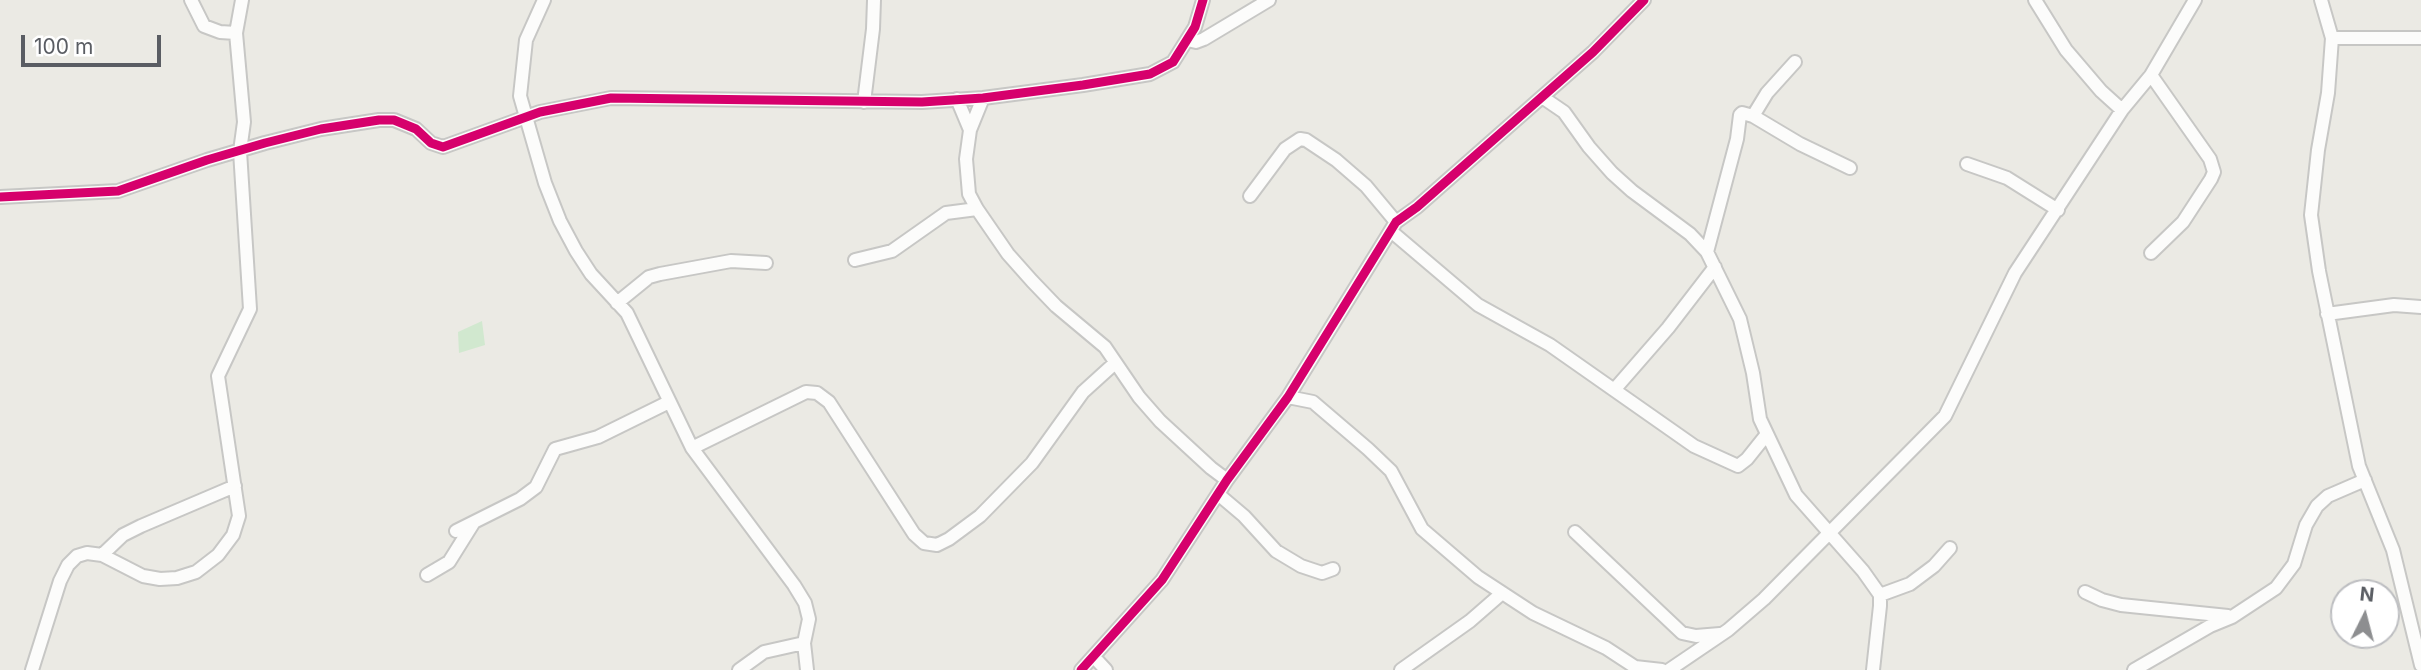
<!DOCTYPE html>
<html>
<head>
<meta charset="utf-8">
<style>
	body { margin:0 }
	#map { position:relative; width:2421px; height:670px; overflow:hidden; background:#ebeae4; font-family:Inter,sans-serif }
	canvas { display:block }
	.north { position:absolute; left:2330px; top:579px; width:70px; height:70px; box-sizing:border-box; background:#fff; border:2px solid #bdbec1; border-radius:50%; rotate:6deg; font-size:19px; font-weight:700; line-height:28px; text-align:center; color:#5a5d63 }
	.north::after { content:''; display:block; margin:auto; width:24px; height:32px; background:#8d8e90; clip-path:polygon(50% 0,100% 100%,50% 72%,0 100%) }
	.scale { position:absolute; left:21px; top:35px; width:140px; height:32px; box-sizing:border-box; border:4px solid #5a5d63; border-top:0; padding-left:9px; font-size:21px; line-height:24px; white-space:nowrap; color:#5a5d63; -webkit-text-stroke:5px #fff; paint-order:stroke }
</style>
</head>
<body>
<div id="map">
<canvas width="2421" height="670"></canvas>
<div class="north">N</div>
<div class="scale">100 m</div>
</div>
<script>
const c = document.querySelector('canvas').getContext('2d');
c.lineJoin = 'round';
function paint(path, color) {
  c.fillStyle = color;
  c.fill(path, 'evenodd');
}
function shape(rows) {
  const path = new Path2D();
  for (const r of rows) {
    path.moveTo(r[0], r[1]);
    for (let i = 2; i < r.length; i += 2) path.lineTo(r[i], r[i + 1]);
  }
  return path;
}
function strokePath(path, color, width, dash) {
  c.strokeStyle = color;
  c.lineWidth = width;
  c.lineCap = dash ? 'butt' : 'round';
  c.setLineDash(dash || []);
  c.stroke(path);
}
paint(shape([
	[482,321,485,345,459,353,458,332]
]), '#d1e8cf');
const minor = shape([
	[191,0,204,26,220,32,236,33],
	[544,0,526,40,520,96,545,183,560,221,576,251,591,274,627,313,692,448,794,585,805,603,809,619,804,643,807,670],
	[2035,0,2066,50,2101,91,2122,110],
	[2321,0,2332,38,2328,93,2318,150,2311,215,2319,271,2359,466,2393,550,2421,665],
	[2332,38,2421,38],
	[1187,40,1196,42,1204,39,1269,0],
	[2151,75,2210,159,2214,172,2211,179,2183,222,2151,253],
	[1542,97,1564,112,1589,147,1612,173,1632,191,1690,234,1707,252,1740,319,1753,373,1760,419,1796,495,1863,571,1880,595,1880,606,1873,670],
	[983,98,970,130,966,159,969,194,977,209,1008,254,1032,281,1056,306,1105,347,1139,397,1160,421,1211,468,1227,480],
	[957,99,970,130],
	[864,102,873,29,874,0],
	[1753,116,1767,93,1795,62],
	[1967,164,2007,178,2058,210],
	[1250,196,1285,149,1300,139,1306,140,1336,160,1366,186,1396,222],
	[0,197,118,191,207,160,265,143,321,129,379,120,394,120,416,129,431,143,443,147,540,112,611,98,922,102,983,98,1083,85,1150,74,1173,62,1195,27,1203,0],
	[1392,232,1478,305,1550,345,1694,446,1738,466,1747,459,1767,434],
	[1707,252,1737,139,1740,115,1742,113,1753,116,1800,144,1850,168],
	[855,260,892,251,946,213,977,209],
	[617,303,649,277,660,274,731,261,766,263],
	[2327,314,2394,305,2421,307],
	[1614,390,1668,328,1715,267],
	[1288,397,1313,402,1368,449,1391,471,1422,529,1478,577,1533,613,1606,648,1635,667,1662,670],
	[692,448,806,392,817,393,829,402,914,534,924,543,937,545,949,539,980,516,1032,463,1083,392,1115,363],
	[1218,494,1244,516,1276,551,1301,566,1322,573,1333,569],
	[456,531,520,499,536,487,555,449,598,437,669,402],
	[1575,532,1682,633,1696,636,1720,634],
	[102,555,123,535,141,526,235,486],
	[427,575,449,562,474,522],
	[2085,592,2102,600,2121,605,2228,616],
	[1880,595,1910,584,1934,566,1950,548],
	[1094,657,1106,670],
	[32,670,60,581,68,565,77,556,87,553,102,555,143,576,160,579,177,578,196,572,218,555,233,535,239,516,218,376,250,309,240,151,244,122,236,33,242,0],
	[739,670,764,652,804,643],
	[1081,670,1162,580,1227,480,1288,397,1396,222,1417,207,1593,52,1644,0],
	[1401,670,1470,621,1501,594],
	[1669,670,1728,630,1764,599,1945,416,2015,273,2122,110,2151,75,2195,0],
	[2134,670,2210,626,2232,617,2276,588,2294,564,2306,525,2317,506,2328,496,2365,480]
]);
strokePath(minor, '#c7c7c5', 16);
strokePath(minor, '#fcfcfb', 12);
strokePath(shape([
	[0,197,118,191,207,160,265,143,321,129,379,120,394,120,416,129,431,143,443,147,540,112,611,98,922,102,983,98,1083,85,1150,74,1173,62,1195,27,1203,0],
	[1081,670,1162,580,1227,480,1288,397,1396,222,1417,207,1593,52,1644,0]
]), '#d6006c', 9);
</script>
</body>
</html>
